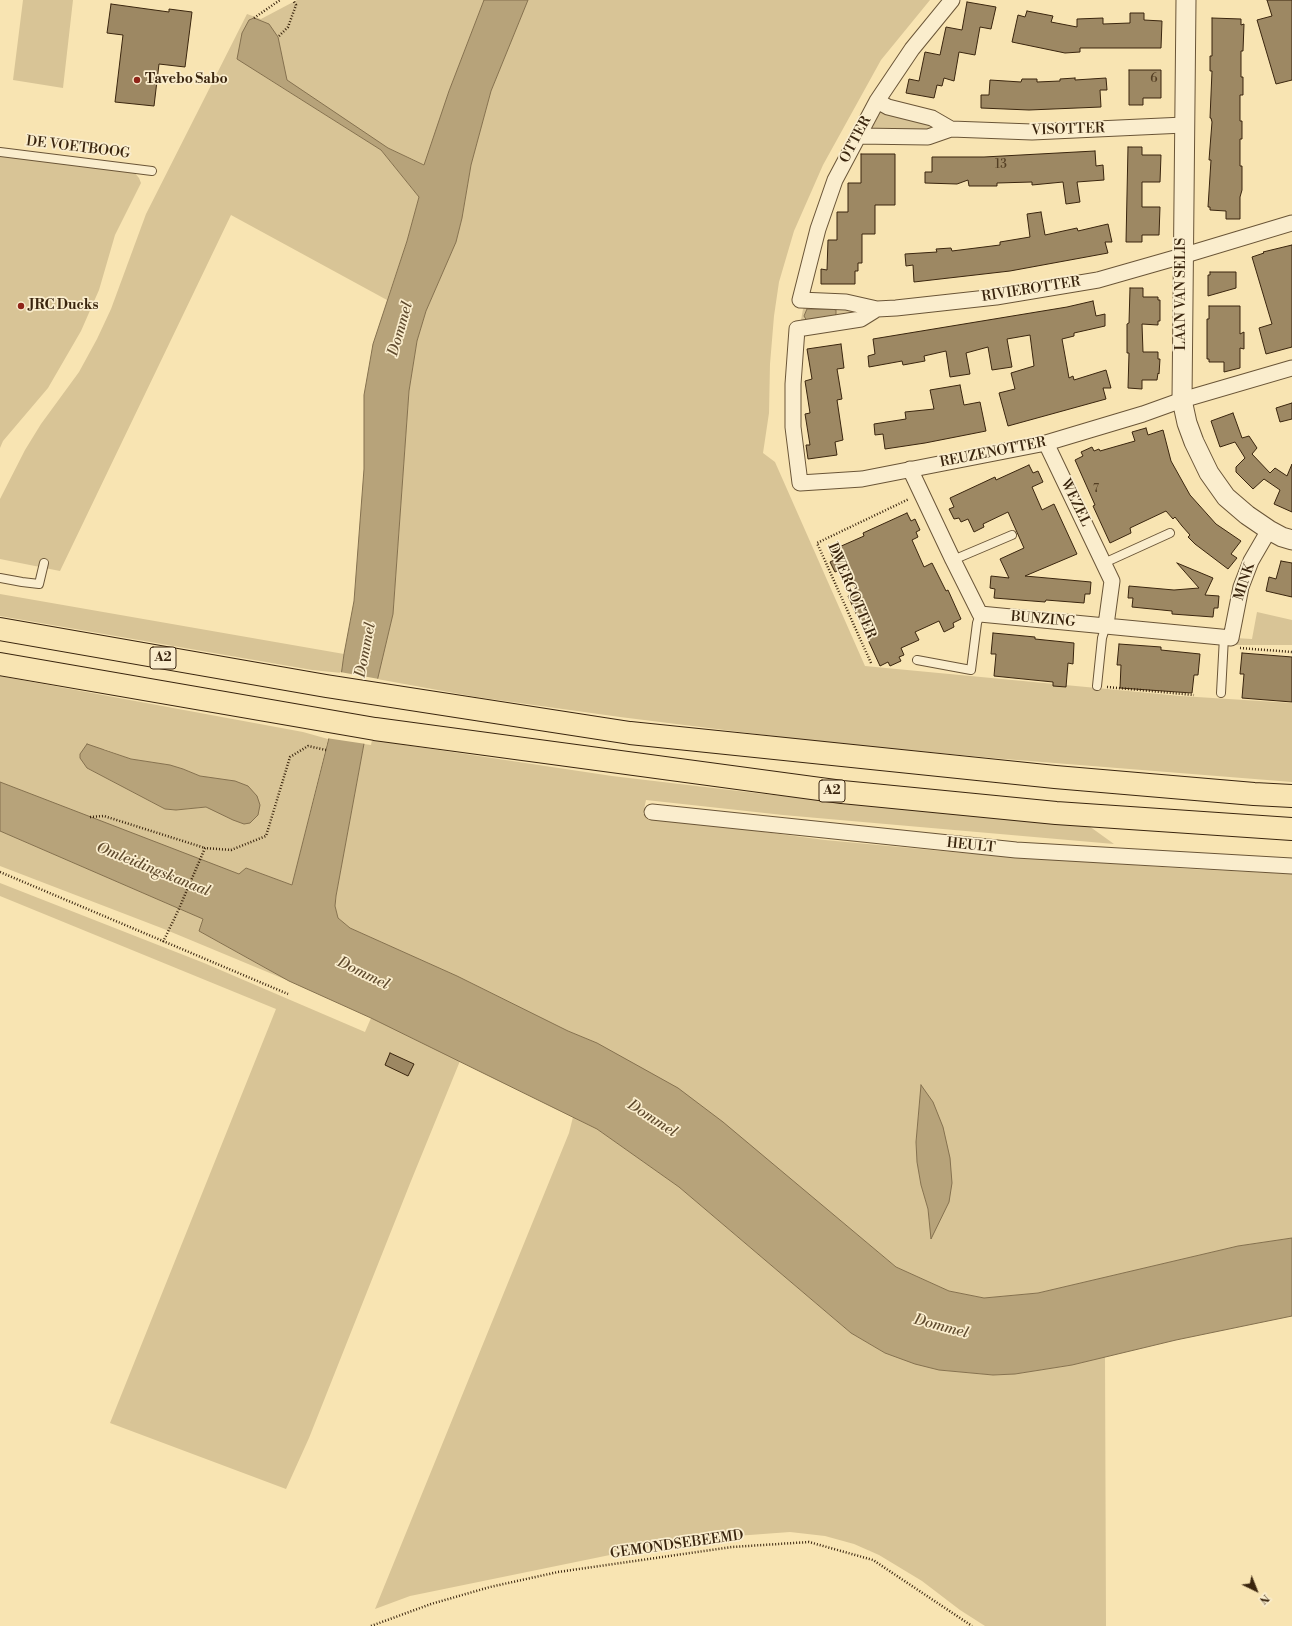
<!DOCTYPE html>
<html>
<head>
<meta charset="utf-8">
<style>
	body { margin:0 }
	#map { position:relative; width:1292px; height:1626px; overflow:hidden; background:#f8e4b2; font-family:"Libre Bodoni",serif }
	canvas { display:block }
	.north { position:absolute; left:1236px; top:1570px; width:40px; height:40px; -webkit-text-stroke:3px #faedcd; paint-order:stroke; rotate:137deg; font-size:11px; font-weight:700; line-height:16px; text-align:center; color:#3a250e }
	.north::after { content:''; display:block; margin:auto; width:14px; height:18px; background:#3a250e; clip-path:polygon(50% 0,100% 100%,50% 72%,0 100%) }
</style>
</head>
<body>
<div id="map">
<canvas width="1292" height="1626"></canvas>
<div class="north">N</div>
</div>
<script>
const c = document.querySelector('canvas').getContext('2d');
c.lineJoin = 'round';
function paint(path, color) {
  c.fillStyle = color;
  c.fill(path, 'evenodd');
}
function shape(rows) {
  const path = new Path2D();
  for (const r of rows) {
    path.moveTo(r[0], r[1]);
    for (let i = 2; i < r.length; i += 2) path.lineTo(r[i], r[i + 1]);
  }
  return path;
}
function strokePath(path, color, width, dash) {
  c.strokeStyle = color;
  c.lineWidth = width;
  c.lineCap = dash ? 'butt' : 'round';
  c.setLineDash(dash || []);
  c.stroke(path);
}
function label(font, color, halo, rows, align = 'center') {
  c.font = font + ' "Libre Bodoni",serif';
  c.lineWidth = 3.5;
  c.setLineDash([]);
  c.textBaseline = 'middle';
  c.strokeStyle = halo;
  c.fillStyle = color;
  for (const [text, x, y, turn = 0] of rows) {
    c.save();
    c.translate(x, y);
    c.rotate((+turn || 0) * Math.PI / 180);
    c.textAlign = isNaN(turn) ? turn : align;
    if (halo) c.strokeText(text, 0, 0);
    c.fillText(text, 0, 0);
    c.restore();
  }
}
paint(shape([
	[23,0,73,0,63,88,13,80],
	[297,0,484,0,449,91,425,165,388,148,254,70,381,150,419,197,407,241,387,300,231,215,60,571,0,559,0,499,25,450,41,424,79,372,97,339,111,309,146,214,247,14,261,19],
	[528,0,930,0,881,60,823,165,794,231,779,282,774,316,770,364,769,413,763,453,775,462,865,666,1181,696,1292,703,1292,782,992,758,821,742,620,717,476,697,377,679,393,614,409,391,417,341,426,311,456,242,462,218,471,165,491,91],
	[881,109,935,123,936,131,872,130,870,128],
	[0,156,134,172,139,178,141,183,115,235,99,290,81,331,48,388,3,441,0,448],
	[805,306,863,307,864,313,802,324,801,320,803,309],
	[0,594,344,654,342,673,312,670,0,616],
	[1257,612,1292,620,1292,645,1233,645,1235,638,1252,639],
	[0,676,303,732,328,739,292,885,246,868,239,875,0,782],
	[104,749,131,759,170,765,183,769,200,776,210,778,213,809,206,807,176,810,165,809,87,768],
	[372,740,612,776,764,794,1089,826,1114,844,783,815,646,800,643,814,688,822,825,840,963,853,1191,869,1292,874,1292,1238,1238,1246,1038,1293,984,1298,949,1291,896,1267,777,1168,597,1043,568,1031,457,976,350,928,338,918,335,906,336,896,364,744,371,745],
	[921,1086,931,1238,928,1209,921,1185,917,1162,916,1142],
	[0,831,203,919,199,931,289,981,164,929,0,866],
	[0,883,204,963,365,1032,371,1018,460,1061,411,1181,309,1438,286,1489,110,1423,276,1009,0,896],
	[573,1117,597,1129,679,1187,851,1333,885,1353,939,1370,993,1375,1015,1374,1072,1365,1105,1357,1106,1626,985,1626,960,1610,922,1581,879,1555,854,1544,825,1536,790,1532,736,1536,672,1543,644,1548,410,1596,375,1609,569,1133]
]), '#d8c496');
const water = shape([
	[484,0,528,0,491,91,471,165,462,218,456,242,426,311,417,341,409,391,393,614,370,711,336,896,335,906,338,918,350,928,457,976,568,1031,597,1043,678,1088,723,1122,896,1267,949,1291,984,1298,1038,1293,1238,1246,1292,1238,1292,1316,1176,1340,1072,1365,1015,1374,993,1375,939,1370,915,1364,885,1353,851,1333,679,1187,597,1129,371,1018,289,981,199,931,203,919,0,831,0,782,239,874,246,868,292,885,337,706,344,654,354,601,364,469,364,395,373,344,407,241,419,197,381,150,237,59,242,33,249,20,254,18,269,24,278,37,287,80,388,148,424,165,449,91,484,0],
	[807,309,832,309,836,310,836,314,834,317,807,321,804,316,807,309],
	[87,744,131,759,170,765,183,769,200,776,235,781,248,786,257,796,260,805,258,815,250,823,244,824,233,820,206,807,176,810,165,809,87,768,80,758,80,754,87,744],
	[921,1085,933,1102,943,1127,950,1158,952,1183,949,1202,931,1239,928,1209,921,1185,917,1162,916,1142,921,1085]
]);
paint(water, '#b7a37a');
strokePath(water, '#85714f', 1);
paint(shape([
	[340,672,379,679,366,744,326,738,335,705]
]), '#f8e4b2');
const building = shape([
	[1267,0,1292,0,1292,80,1276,84,1257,20,1272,16,1267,0],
	[967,2,996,7,991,29,980,27,975,55,959,52,954,81,944,78,942,86,937,85,934,98,906,93,909,79,919,81,925,52,940,55,946,27,962,30,967,2],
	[111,4,169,12,169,9,192,12,185,67,159,64,154,106,115,102,123,35,107,33,111,4],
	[1027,11,1053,16,1051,22,1077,27,1077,19,1103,18,1103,24,1130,23,1130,13,1144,13,1144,20,1162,21,1161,48,1080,48,1080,52,1065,53,1012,42,1018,15,1025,17,1027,11],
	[1212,18,1241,19,1241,25,1244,24,1243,51,1241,51,1241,77,1243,77,1243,95,1240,95,1240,121,1242,121,1242,139,1240,139,1240,166,1242,166,1242,190,1240,197,1240,219,1226,219,1226,211,1210,210,1210,207,1208,207,1211,160,1209,160,1212,122,1211,118,1210,118,1212,71,1210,71,1210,56,1212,56,1212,18],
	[1129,70,1161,70,1161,98,1143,98,1143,105,1129,105,1129,70],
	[1075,78,1075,80,1106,78,1107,90,1100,90,1101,107,1029,110,981,108,981,95,989,95,990,80,1021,82,1022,79,1037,79,1037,82,1060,81,1060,79,1075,78],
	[1128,147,1142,147,1142,155,1161,155,1160,182,1142,182,1142,207,1160,207,1159,235,1142,235,1142,242,1126,242,1128,147],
	[1095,151,1096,166,1103,165,1104,180,1077,182,1080,202,1066,204,1063,182,1032,185,1032,182,997,183,997,186,969,186,968,180,957,184,925,183,925,172,932,172,932,157,984,157,1095,151],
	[861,154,895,154,895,205,875,205,875,234,862,234,862,263,858,263,858,271,855,271,855,284,821,284,821,269,827,270,828,240,837,240,837,212,848,212,848,183,861,183,861,154],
	[1041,212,1045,235,1077,228,1078,231,1108,224,1112,242,1105,242,1108,253,1010,271,914,282,913,265,906,266,905,254,937,252,936,249,951,248,952,251,1000,245,1000,242,1030,237,1027,214,1041,212],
	[1292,245,1292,347,1266,354,1259,328,1272,324,1252,257,1264,253,1263,252,1292,245],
	[1210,272,1236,272,1236,288,1208,296,1208,275,1210,275,1210,272],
	[1130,288,1143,288,1143,297,1158,297,1158,300,1160,300,1160,321,1158,321,1158,325,1142,324,1143,352,1158,352,1158,359,1160,359,1159,374,1158,373,1157,380,1142,380,1142,389,1128,388,1129,353,1127,353,1127,324,1129,323,1130,288],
	[1093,301,1096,316,1105,314,1105,326,1074,333,1074,336,1062,339,1069,378,1073,376,1074,380,1106,370,1111,388,1103,388,1106,399,1008,426,999,393,1015,389,1011,373,1034,366,1030,335,1007,339,1012,367,992,370,988,347,966,353,970,374,950,377,946,351,924,356,925,361,903,365,902,361,869,367,868,356,875,354,873,339,1067,307,1093,301],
	[1209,306,1240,306,1240,334,1244,332,1244,349,1240,348,1240,368,1224,372,1224,362,1209,362,1209,359,1207,359,1207,319,1209,319,1209,306],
	[841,344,844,368,837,369,842,399,837,400,843,440,835,442,837,455,808,459,806,445,810,445,805,414,810,413,805,381,812,379,807,349,841,344],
	[960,385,964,405,980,402,986,431,925,443,885,449,883,434,875,435,874,424,906,419,905,412,934,409,930,390,960,385],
	[1292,403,1292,419,1280,422,1276,408,1292,403],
	[1233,413,1242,438,1249,436,1257,448,1252,454,1270,473,1275,468,1287,476,1292,464,1292,512,1274,504,1280,490,1264,479,1253,489,1236,472,1236,467,1245,458,1235,442,1220,447,1211,421,1233,413],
	[1146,428,1148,435,1163,430,1171,461,1190,495,1216,524,1241,541,1231,554,1237,558,1228,569,1195,544,1188,537,1190,535,1182,526,1175,517,1173,519,1166,511,1130,528,1131,533,1110,543,1093,506,1095,505,1075,460,1083,456,1081,452,1092,447,1094,451,1099,449,1100,451,1135,441,1132,432,1146,428],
	[1029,465,1033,473,1038,471,1043,482,1032,487,1042,510,1054,504,1077,554,1025,576,1091,582,1090,594,1085,594,1084,603,1046,600,1045,602,994,598,995,589,990,588,991,576,1009,578,1000,559,1024,548,1008,512,983,524,984,527,974,532,968,519,961,522,959,518,954,519,949,509,954,507,950,498,995,477,996,480,1029,465],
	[907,513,911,521,915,519,920,530,916,532,918,537,912,540,924,567,932,563,946,591,948,590,961,619,953,623,954,627,944,632,939,621,915,632,919,640,901,648,904,655,899,657,901,661,890,666,888,662,880,666,848,596,857,592,846,567,835,572,830,562,834,560,830,551,864,536,863,533,907,513],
	[1281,561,1292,563,1292,597,1266,591,1269,577,1276,579,1281,561],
	[1177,563,1213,578,1205,595,1219,596,1218,608,1214,608,1213,617,1172,614,1172,611,1132,607,1133,598,1128,598,1129,586,1174,590,1199,588,1177,563],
	[993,633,1035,637,1035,639,1074,643,1073,664,1068,663,1066,687,1053,686,1053,682,994,676,996,654,991,654,993,633],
	[1119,644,1161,647,1161,650,1200,654,1198,675,1194,675,1192,693,1120,688,1121,665,1117,665,1119,644],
	[1242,653,1292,657,1292,702,1242,698,1244,674,1240,674,1242,653],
	[390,1053,414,1064,408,1076,385,1065,390,1053]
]);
paint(building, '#9d8863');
strokePath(building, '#3a250e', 1);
const service = shape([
	[0,152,152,171],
	[953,560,1012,535],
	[1104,563,1170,533],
	[0,578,22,582,39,584,44,563],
	[917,660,971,670,977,623,980,614],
	[1097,686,1102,638,1106,625],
	[1221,693,1224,637]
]);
const minor = shape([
	[952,0,912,49,877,101,835,180,818,229,800,300,846,302,877,309,896,308,996,297,1098,280,1182,256,1292,223],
	[877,101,888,107,932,118,951,129],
	[858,136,928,137,951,129,1032,132,1184,125],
	[877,309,861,319,797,329,793,384,793,427,800,483,862,479,1046,443,1143,414,1182,400,1292,368],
	[1046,443,1112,581,1106,625],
	[910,469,953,560,980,614,1231,638,1241,587,1251,561,1269,530],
	[652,812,1016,850,1292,866]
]);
const tertiary = shape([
	[1186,0,1182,400,1187,423,1194,442,1209,473,1226,497,1247,515,1269,530,1282,537,1292,540]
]);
const motorway = shape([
	[0,629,326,686,630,733,1055,777,1254,794,1292,796],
	[0,664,375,729,842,792,1056,813,1292,829]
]);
strokePath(service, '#6a5537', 10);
strokePath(minor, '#6a5537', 17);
strokePath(tertiary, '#6a5537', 21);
strokePath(motorway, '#3a250e', 24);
strokePath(shape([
	[254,18,280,0],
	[279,36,288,27,296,5,293,0],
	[1240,648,1292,652],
	[871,663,817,543,909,499],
	[1107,687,1194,695],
	[90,817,104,816,205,848],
	[0,872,288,994],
	[163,942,178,911,205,848,231,850,266,836,290,757,308,746,326,750],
	[371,1626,431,1604,490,1587,558,1572,732,1547,809,1542,873,1560,972,1626]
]), '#3a250e', 2.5, [1, 2]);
strokePath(service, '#faedcd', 8);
strokePath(minor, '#faedcd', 15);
strokePath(tertiary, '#faedcd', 19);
strokePath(motorway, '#f8e4b2', 22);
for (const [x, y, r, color] of [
	[137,80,4,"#8f2418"],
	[21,306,4,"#8f2418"]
]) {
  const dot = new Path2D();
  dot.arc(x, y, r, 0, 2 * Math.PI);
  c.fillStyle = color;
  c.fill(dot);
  strokePath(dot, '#faedcd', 1.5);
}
label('12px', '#533e23', null, [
	["6",1154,79],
	["13",1001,165],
	["7",1096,489]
]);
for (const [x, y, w] of [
	[163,658,26],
	[832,791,26]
]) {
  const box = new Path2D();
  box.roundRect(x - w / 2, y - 11, w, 22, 3);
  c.fillStyle = '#faedcd';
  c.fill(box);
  strokePath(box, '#3a250e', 1);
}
label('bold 13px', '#3a250e', null, [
	["A2",163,658],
	["A2",832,791]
]);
label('bold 14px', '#3a250e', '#faedcd', [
	["Tavebo Sabo",145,80],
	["JRC Ducks",29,306]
], 'left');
label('14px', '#3a250e', '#faedcd', [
	["VISOTTER",1068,130,-2],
	["OTTER",856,140,-62],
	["DE VOETBOOG",78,148,7],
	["RIVIEROTTER",1031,290,-9],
	["LAAN VAN SELIS",1182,294,-90],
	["REUZENOTTER",993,453,-11],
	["WEZEL",1075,503,64],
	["MINK",1245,582,-72],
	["DWERGOTTER",851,591,67],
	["BUNZING",1043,620,5],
	["HEULT",971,846,6],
	["GEMONDSEBEEMD",677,1545,-8]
]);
label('italic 15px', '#604b2e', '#faedcd', [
	["Dommel",401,329,-74],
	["Dommel",366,650,-79],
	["Omleidingskanaal",153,870,22],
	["Dommel",363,974,26],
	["Dommel",652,1119,33],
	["Dommel",941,1327,15]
]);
</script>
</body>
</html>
